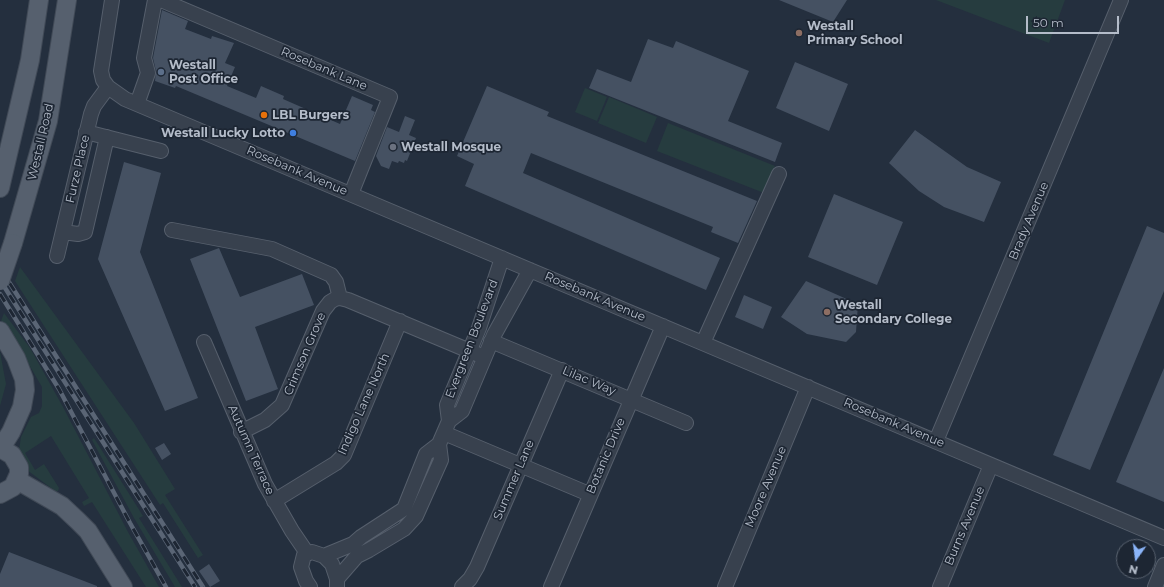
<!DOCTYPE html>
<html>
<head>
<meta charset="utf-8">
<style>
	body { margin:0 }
	#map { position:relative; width:1164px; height:587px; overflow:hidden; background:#242f3e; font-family:Montserrat,sans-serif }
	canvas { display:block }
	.north { position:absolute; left:1116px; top:539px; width:40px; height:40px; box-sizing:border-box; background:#1d2633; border:1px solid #59626f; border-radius:50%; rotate:194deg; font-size:11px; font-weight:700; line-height:16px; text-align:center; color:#b4bcc9 }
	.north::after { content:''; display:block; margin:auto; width:14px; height:18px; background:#8ab4f8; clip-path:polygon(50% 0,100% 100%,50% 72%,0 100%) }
	.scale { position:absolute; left:1026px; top:16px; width:93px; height:18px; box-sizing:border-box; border:2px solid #b4bcc9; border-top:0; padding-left:5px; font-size:12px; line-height:14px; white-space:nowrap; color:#b4bcc9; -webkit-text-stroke:3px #1d2633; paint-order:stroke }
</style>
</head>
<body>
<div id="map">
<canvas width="1164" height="587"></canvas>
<div class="north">N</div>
<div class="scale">50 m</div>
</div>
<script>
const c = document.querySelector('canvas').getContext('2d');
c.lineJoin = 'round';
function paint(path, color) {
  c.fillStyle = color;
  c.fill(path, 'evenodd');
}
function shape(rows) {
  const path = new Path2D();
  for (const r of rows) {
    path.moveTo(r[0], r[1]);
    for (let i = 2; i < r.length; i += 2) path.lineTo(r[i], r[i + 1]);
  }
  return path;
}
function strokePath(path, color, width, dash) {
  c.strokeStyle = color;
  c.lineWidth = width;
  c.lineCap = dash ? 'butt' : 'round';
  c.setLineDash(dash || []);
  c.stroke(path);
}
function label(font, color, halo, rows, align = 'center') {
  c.font = font + ' Montserrat,sans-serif';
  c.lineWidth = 3.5;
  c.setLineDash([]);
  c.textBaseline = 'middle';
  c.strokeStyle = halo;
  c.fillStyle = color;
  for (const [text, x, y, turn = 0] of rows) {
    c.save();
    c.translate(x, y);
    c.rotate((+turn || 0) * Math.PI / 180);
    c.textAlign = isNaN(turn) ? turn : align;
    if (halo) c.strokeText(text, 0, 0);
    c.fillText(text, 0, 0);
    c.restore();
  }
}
paint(shape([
	[936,0,1065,0,1049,43],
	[585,88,607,97,597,121,575,112],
	[609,97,657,117,646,143,598,123],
	[668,123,775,166,764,193,657,151],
	[20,267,134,423,175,489,165,495,203,555,198,558,163,503,160,505,15,281],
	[4,313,30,348,63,407,128,532,159,587,146,587,92,502,84,506,82,502,89,498,51,436,25,453,35,470,44,464,59,488,58,491,55,491,27,470,19,450,21,437,31,417,39,413,42,406,42,387,17,344,1,321],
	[0,352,6,384,0,406],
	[94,438,143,516,139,518,182,587,175,587,134,518,92,440]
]), '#263c3f');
paint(shape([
	[779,0,847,0,833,22],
	[162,10,188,21,185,29,211,39,212,36,234,43,225,63,235,67,227,86,256,98,261,86,284,96,283,99,340,124,352,96,373,105,371,110,375,112,355,161,176,86,175,88,155,81,156,71,153,58],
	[648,39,673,48,676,41,749,71,728,121,782,143,775,162,589,88,597,69,631,82],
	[795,62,848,84,829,131,776,108],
	[487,86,549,112,547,116,757,201,738,243,711,232,713,227,531,153,523,173,720,258,706,290,465,186,474,164,457,156],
	[405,116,415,120,409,135,416,138,407,161,405,160,404,163,399,161,398,163,392,161,389,169,381,166,376,156,387,127,399,132],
	[915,130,967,167,1001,182,984,222,944,207,919,191,889,163],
	[124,162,161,173,140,252,198,398,165,411,98,259],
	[834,194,903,222,877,285,808,257],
	[1147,226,1164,233,1164,291,1090,470,1053,455],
	[219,248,240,297,302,274,314,305,255,327,278,389,246,401,190,259],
	[806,281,858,304,856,332,846,342,807,334,781,317],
	[744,295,772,307,763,329,735,317],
	[1164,368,1164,502,1116,482],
	[164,443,171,454,162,460,155,448],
	[9,552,97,586,97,587,0,587,0,574],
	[209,564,220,581,210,587,199,571]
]), '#455162');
const minor = shape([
	[112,0,101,71,103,80,108,87,125,99,1164,538],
	[161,0,390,97,351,194],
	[137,104,148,73,144,58,155,0],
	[86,132,161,151],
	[172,230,272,249,331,275,336,282,340,298],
	[63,232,78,234,85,232,107,137],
	[57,256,91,114,94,106,108,87],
	[491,341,686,423],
	[204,342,265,484,292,531,307,553],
	[703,343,779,174],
	[449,421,447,405,479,328,502,258],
	[241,432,265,420,282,405,323,311,330,302,335,299,340,298,348,300,484,357],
	[444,433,589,494],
	[936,441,1121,0],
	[274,501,336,463,344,455,400,321],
	[324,556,353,544,361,537,404,509,426,454,439,444,449,421,462,411,494,335,530,270],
	[337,579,357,556,369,550,404,529,416,516,441,460,439,444],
	[310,587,306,581,301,567,304,555,312,552,324,556,332,564,337,579,337,586],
	[462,587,470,579,477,567,562,370],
	[551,587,663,326],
	[725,587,808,387],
	[940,587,991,465],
	[1155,587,1164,565]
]);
const major = shape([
	[0,188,30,60,39,0],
	[13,243,48,121,67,0],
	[0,331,16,358,24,379,25,390,22,407,11,432,1,448],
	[0,448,12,455,19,467,19,474,13,487,0,494],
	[17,480,62,506,78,521,88,531,123,587]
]);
strokePath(minor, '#565f6c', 16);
strokePath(major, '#414a57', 20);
strokePath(minor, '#38414e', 14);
strokePath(major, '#56606e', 18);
const rail = shape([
	[0,268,203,587],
	[0,280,195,587],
	[0,294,59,389,130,523,166,587]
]);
strokePath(rail, '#5a6575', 4.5);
strokePath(rail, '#1d2633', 3, [9]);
const majorBridge = shape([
	[0,281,13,243]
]);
strokePath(majorBridge, '#414a57', 20, []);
strokePath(majorBridge, '#56606e', 18);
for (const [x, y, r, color] of [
	[799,33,4,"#8d6e63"],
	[161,72,4,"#5c6f8a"],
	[264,115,4,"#e8710a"],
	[293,133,4,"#3f7fe0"],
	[393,147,4,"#6b7280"],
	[827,312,4,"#8d6e63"]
]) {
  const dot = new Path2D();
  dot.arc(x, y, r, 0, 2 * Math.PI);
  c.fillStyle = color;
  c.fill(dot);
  strokePath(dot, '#1d2633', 1.5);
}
label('bold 12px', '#b4bcc9', '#1d2633', [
	["Westall",807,26],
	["Primary School",807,40],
	["Westall",169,65],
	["Post Office",169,79],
	["LBL Burgers",272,115],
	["Westall Lucky Lotto",285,133,"right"],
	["Westall Mosque",401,147],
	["Westall",835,305],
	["Secondary College",835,319]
], 'left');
label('12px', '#b4bcc9', '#1d2633', [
	["Rosebank Lane",324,69,23],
	["Westall Road",41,142,-77],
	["Furze Place",78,169,-77],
	["Rosebank Avenue",297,171,23],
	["Brady Avenue",1029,221,-67],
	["Rosebank Avenue",595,297,23],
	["Evergreen Boulevard",472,339,-69],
	["Crimson Grove",305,354,-67],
	["Lilac Way",589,381,23],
	["Indigo Lane North",364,404,-66],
	["Rosebank Avenue",894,423,23],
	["Autumn Terrace",251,450,66],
	["Botanic Drive",606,456,-67],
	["Summer Lane",514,480,-67],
	["Moore Avenue",766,487,-67],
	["Burns Avenue",965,526,-67]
]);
</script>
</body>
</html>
